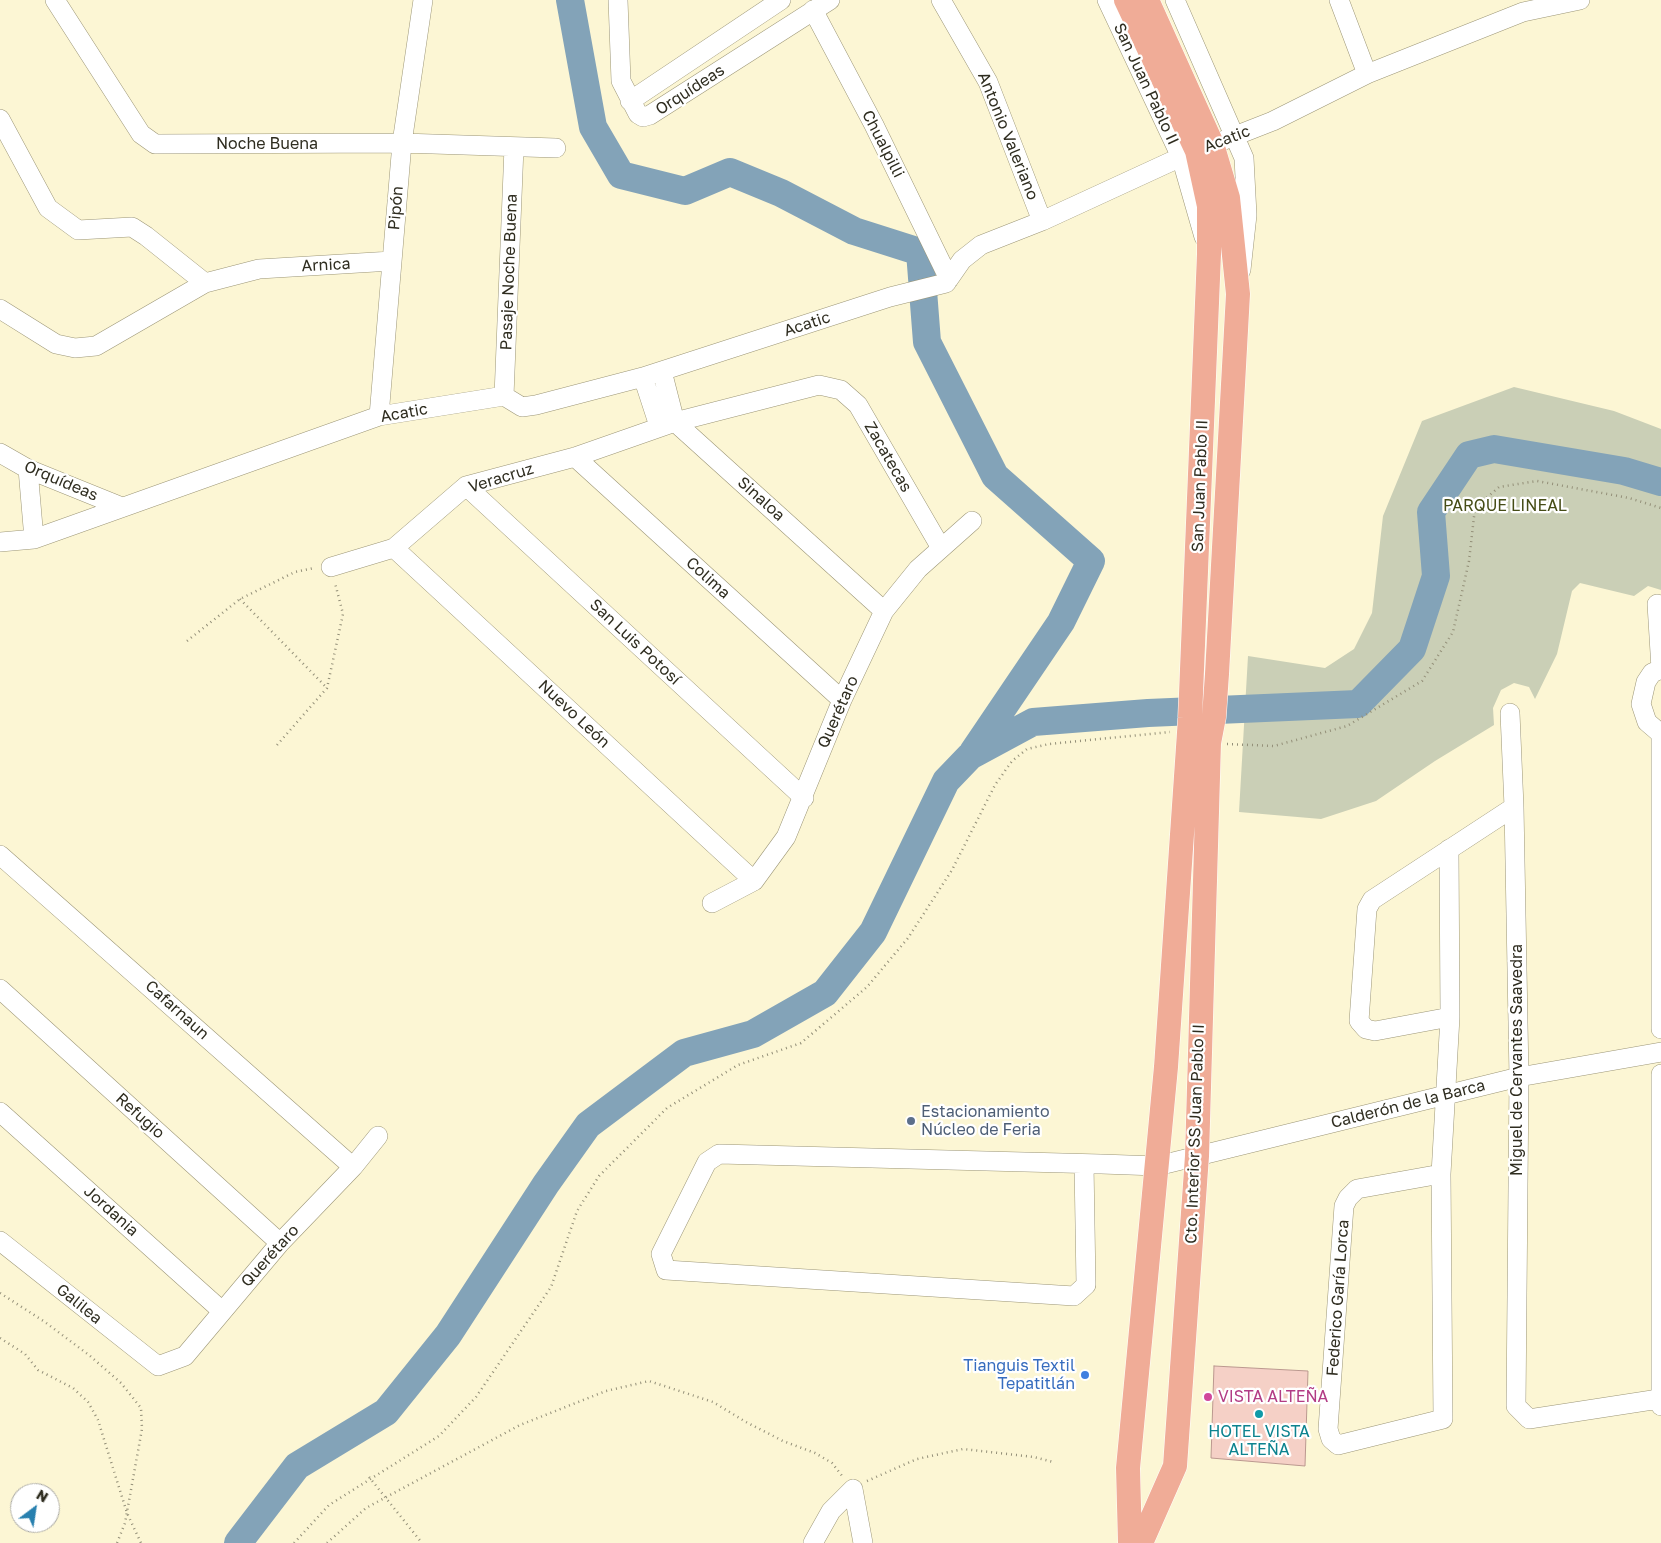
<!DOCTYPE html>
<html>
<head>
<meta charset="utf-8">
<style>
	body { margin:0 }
	#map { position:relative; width:1661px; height:1543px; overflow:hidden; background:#fcf6d4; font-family:"Golos Text",sans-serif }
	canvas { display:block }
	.north { position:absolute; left:10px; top:1483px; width:50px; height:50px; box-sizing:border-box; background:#fff; border:1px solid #acaba6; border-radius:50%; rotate:31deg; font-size:14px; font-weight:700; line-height:20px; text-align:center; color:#2f2d20 }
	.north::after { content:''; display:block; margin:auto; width:18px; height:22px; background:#2880af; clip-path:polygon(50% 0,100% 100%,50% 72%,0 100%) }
</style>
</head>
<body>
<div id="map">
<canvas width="1661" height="1543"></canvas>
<div class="north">N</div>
</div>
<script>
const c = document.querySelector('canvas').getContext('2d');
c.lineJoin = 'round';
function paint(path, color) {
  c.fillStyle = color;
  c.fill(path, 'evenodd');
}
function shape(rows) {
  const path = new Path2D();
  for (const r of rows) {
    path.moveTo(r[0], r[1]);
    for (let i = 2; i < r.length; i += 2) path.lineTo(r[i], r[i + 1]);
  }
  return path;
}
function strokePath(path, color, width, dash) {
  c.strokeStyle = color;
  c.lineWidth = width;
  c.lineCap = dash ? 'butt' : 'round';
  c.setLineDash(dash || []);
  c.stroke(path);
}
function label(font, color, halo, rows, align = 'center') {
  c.font = font + ' "Golos Text",sans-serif';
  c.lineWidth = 4.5;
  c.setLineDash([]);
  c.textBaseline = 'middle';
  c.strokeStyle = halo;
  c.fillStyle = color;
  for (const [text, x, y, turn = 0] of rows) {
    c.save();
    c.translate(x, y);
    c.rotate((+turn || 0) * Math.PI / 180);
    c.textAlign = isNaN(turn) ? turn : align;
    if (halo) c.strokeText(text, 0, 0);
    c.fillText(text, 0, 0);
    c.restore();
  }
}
paint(shape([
	[1514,387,1614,411,1661,429,1661,590,1648,586,1634,596,1580,583,1572,591,1557,654,1535,699,1529,687,1514,683,1501,690,1493,708,1494,725,1435,761,1376,801,1321,819,1239,812,1248,656,1325,668,1354,649,1372,613,1383,516,1422,421]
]), '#cacfb6');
strokePath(shape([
	[570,0,593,127,621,175,685,191,730,172,781,193,854,231,920,252,927,342,995,476,1091,561,1061,622,973,752],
	[238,1543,297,1466,386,1412,448,1335,546,1184,588,1125,684,1053,753,1034,825,993,873,932,946,781,970,756,1033,722,1148,713,1358,704,1412,649,1436,576,1431,512,1469,455,1494,449,1624,471,1661,482]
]), '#83a3b8', 28);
const building = shape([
	[1214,1366,1308,1371,1305,1466,1211,1458,1214,1366]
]);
paint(building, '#f5d0c6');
strokePath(building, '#bb988f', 1);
const minor = shape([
	[55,0,141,134,155,144,402,143,556,148],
	[618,0,621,81,638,114,643,117,650,115,830,0],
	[941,0,988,82,1042,221],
	[1107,0,1181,157,1204,237],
	[1175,0,1244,158,1247,215,1241,270],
	[1339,0,1367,74],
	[813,10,874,125,949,279],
	[630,101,781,0],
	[0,119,48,208,78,230,132,227,146,236,205,283],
	[0,309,56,344,75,348,96,346,205,283,259,269,392,261],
	[662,371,675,422,884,611],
	[643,377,659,426],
	[504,396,514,147],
	[379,416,402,143,423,0],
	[0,453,28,469,122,507],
	[575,457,842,700],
	[28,469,34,539],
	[466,486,804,798],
	[0,542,34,539,379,416,504,396,522,407,536,405,643,377,890,297,946,283,962,260,981,245,1042,221,1181,157,1273,121,1367,74,1523,12,1580,0],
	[394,548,754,881],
	[331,567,394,548,466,486,575,457,675,422,819,385,841,390,858,405,941,548],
	[1657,604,1661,669],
	[1661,669,1652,673,1646,682,1641,704,1647,722,1661,734],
	[1510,713,1514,807,1519,1077,1516,1406,1529,1419,1659,1399],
	[1661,734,1661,1029],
	[0,855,353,1167],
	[712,903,754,881,786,837,842,700,884,611,918,569,972,521],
	[0,989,280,1243],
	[1450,1017,1375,1031,1366,1029,1359,1021,1367,909,1372,900,1514,807],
	[1661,1074,1661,1406],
	[0,1112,222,1311],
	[1084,1164,1086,1285,1074,1296,666,1270,661,1254,707,1162,719,1154,1101,1164,1157,1166,1519,1077,1661,1052],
	[1441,1174,1357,1189,1348,1198,1344,1206,1328,1429,1331,1439,1338,1445,1443,1419,1441,1174,1450,1017,1449,849],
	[0,1241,158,1366,185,1356,280,1243,353,1167,378,1136],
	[853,1489,863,1543],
	[813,1543,831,1511,853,1489]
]);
const major = shape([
	[1126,0,1197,151,1209,206,1209,254,1190,718,1166,1067,1128,1468,1130,1543],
	[1141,1543,1175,1466,1197,1156,1209,743,1214,717,1217,674,1238,294,1228,198,1212,144,1147,0]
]);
strokePath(minor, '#9c9677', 20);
strokePath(major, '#fff', 25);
strokePath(shape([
	[240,599,326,687],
	[187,641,240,599,295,572,314,568],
	[1227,744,1274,746,1347,726,1422,681,1453,632,1469,561,1475,508,1499,487,1537,481,1629,498,1661,508],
	[277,745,327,688,343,614,335,583],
	[0,1293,45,1322,89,1355,121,1383,141,1408,142,1429,125,1523,117,1543],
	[0,1338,25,1354,38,1370,73,1388,88,1402,98,1420,127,1513,141,1543],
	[369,1477,422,1543],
	[867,1481,917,1459,963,1449,1034,1457,1053,1462],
	[294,1543,329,1505,439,1436,476,1397,551,1287,577,1211,599,1176,667,1108,738,1065,801,1043,867,987,908,938,952,870,995,785,1012,761,1027,749,1049,744,1170,732],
	[327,1543,366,1508,520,1425,606,1391,649,1381,713,1402,746,1422,783,1441,815,1453,832,1463,843,1477]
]), '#938f78', 2.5, [1, 4]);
strokePath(minor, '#fff', 19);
strokePath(major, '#f0ac97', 24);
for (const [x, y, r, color] of [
	[911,1121,5,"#5c6f8a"],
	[1085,1375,5,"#3f7fe0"],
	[1208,1397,5,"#d1479c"],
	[1259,1414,5,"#0f9aa8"]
]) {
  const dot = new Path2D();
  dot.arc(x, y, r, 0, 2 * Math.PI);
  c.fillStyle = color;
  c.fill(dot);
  strokePath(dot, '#fff', 2);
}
label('16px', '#2f2d20', '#fff', [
	["San Juan Pablo II",1146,84,65],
	["Orquídeas",690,90,-33],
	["Antonio Valeriano",1008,136,68],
	["Acatic",1227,139,-21],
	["Noche Buena",267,144],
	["Chualpilli",883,144,63],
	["Pipón",396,208,-85],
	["Arnica",326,265,-3],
	["Pasaje Noche Buena",509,272,-88],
	["Acatic",807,324,-18],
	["Acatic",404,413,-10],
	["Zacatecas",888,457,60],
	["Veracruz",501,478,-17],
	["Orquídeas",61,481,23],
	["San Juan Pablo II",1200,486,-88],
	["Sinaloa",761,499,42],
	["Colima",708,578,42],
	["San Luis Potosí",635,642,43],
	["Querétaro",838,712,-66],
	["Nuevo León",574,714,43],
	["Cafarnaun",177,1010,42],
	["Miguel de Cervantes Saavedra",1517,1060,-90],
	["Calderón de la Barca",1408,1104,-14],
	["Refugio",140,1116,42],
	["Cto. Interior SS Juan Pablo II",1195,1134,-88],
	["Jordania",111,1211,42],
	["Querétaro",270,1256,-48],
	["Federico Garía Lorca",1338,1298,-86],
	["Galilea",79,1304,39]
]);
label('16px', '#464d17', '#fff', [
	["PARQUE LINEAL",1505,506]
]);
label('16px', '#4e5e75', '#fff', [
	["Estacionamiento",921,1112],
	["Núcleo de Feria",921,1130]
], 'left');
label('16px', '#366cbe', '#fff', [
	["Tianguis Textil",1075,1366],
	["Tepatitlán",1075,1384]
], 'right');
label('16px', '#b23c85', '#fff', [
	["VISTA ALTEÑA",1218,1397]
], 'left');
label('16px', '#0d838f', '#fff', [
	["HOTEL VISTA",1259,1432],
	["ALTEÑA",1259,1450]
]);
</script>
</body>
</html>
